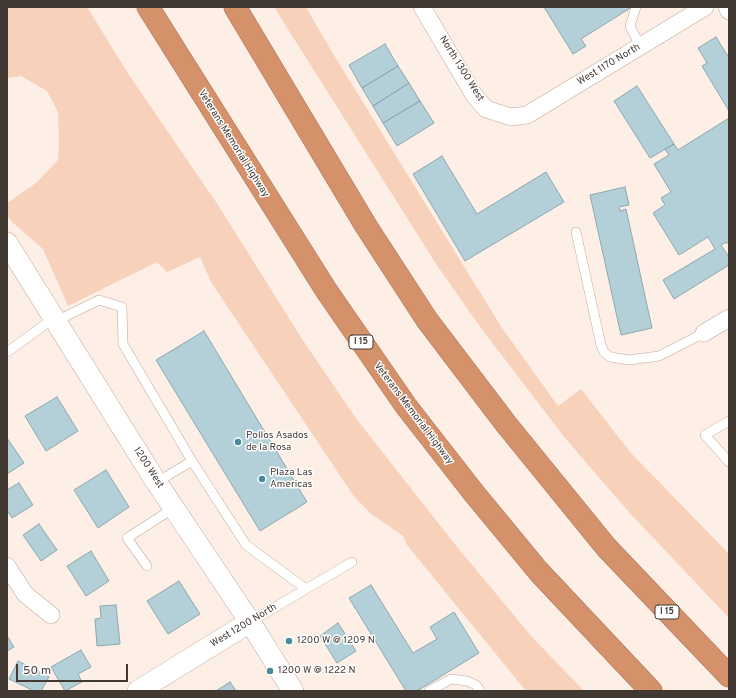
<!DOCTYPE html>
<html>
<head>
<meta charset="utf-8">
<style>
	body { margin:0 }
	#map { position:relative; width:736px; height:698px; overflow:hidden; background:#fdeee6; font-family:Overpass,sans-serif }
	canvas { display:block }
	.frame { position:absolute; inset:0; border:8px solid #433933; pointer-events:none }
	.scale { position:absolute; left:16px; top:664px; width:112px; height:18px; box-sizing:border-box; border:2px solid #433933; border-top:0; padding-left:5px; font-size:12px; line-height:14px; white-space:nowrap; color:#433933; -webkit-text-stroke:3px #fff; paint-order:stroke }
</style>
</head>
<body>
<div id="map">
<canvas width="736" height="698"></canvas>
<div class="frame"></div>
<div class="scale">50 m</div>
</div>
<script>
const c = document.querySelector('canvas').getContext('2d');
c.lineJoin = 'round';
function paint(path, color) {
  c.fillStyle = color;
  c.fill(path, 'evenodd');
}
function shape(rows) {
  const path = new Path2D();
  for (const r of rows) {
    path.moveTo(r[0], r[1]);
    for (let i = 2; i < r.length; i += 2) path.lineTo(r[i], r[i + 1]);
  }
  return path;
}
function strokePath(path, color, width, dash) {
  c.strokeStyle = color;
  c.lineWidth = width;
  c.lineCap = dash ? 'butt' : 'round';
  c.setLineDash(dash || []);
  c.stroke(path);
}
function label(font, color, halo, rows, align = 'center') {
  c.font = font + ' Overpass,sans-serif';
  c.lineWidth = 3;
  c.setLineDash([]);
  c.textBaseline = 'middle';
  c.strokeStyle = halo;
  c.fillStyle = color;
  for (const [text, x, y, turn = 0] of rows) {
    c.save();
    c.translate(x, y);
    c.rotate((+turn || 0) * Math.PI / 180);
    c.textAlign = isNaN(turn) ? turn : align;
    if (halo) c.strokeText(text, 0, 0);
    c.fillText(text, 0, 0);
    c.restore();
  }
}
paint(shape([
	[7,7,87,7,129,75,218,205,302,339,355,417,453,542,532,637,584,691,526,691,407,545,403,536,370,513,353,495,211,282,200,257,167,272,157,262,68,306,43,249,12,222,7,215,7,203,36,183,58,160,59,143,58,112,47,91,21,76,7,78],
	[274,7,306,7,335,57,502,328,558,406,581,389,630,452,729,554,729,618,628,511,565,438,481,328,438,267]
]), '#f8d1bb');
const building = shape([
	[544,7,632,7,581,39,586,46,573,54,544,7],
	[716,37,729,58,729,111,702,66,707,63,698,48,716,37],
	[385,44,398,66,362,88,349,65,385,44],
	[398,66,409,83,373,106,362,88,398,66],
	[409,83,420,101,383,123,373,106,409,83],
	[637,86,674,144,650,158,614,101,637,86],
	[420,101,434,123,397,146,383,123,420,101],
	[729,118,729,245,727,242,721,245,729,257,729,265,674,299,663,280,715,249,708,237,679,255,653,213,665,205,661,198,671,192,654,164,669,155,665,149,674,144,678,150,729,118],
	[442,156,477,214,546,172,564,202,465,261,413,174,442,156],
	[625,187,629,205,619,207,620,211,626,209,652,328,621,335,590,195,625,187],
	[204,331,307,502,260,531,156,360,204,331],
	[57,397,78,431,46,451,25,416,57,397],
	[7,438,24,463,7,474,7,438],
	[106,470,129,507,98,528,74,490,106,470],
	[19,483,33,505,12,518,7,510,7,490,19,483],
	[39,524,57,550,41,561,23,535,39,524],
	[91,551,109,581,86,596,67,566,91,551],
	[179,581,200,614,168,634,147,601,179,581],
	[371,585,413,653,437,639,430,627,454,612,479,653,417,691,406,691,349,598,371,585],
	[116,605,120,644,97,646,95,619,101,618,100,606,116,605],
	[338,623,356,651,337,663,320,636,338,623],
	[7,636,14,647,7,651,7,636],
	[81,650,91,667,78,674,82,682,65,691,51,667,81,650],
	[18,661,49,677,41,691,34,691,9,679,18,661],
	[230,682,236,691,216,691,230,682]
]);
paint(building, '#b3d0d8');
strokePath(building, '#8ba8af', 1);
const service = shape([
	[636,7,630,26,640,46],
	[576,232,601,345,604,352,610,357,629,360,659,356,704,333],
	[56,321,99,300,122,307,123,344,192,461,246,545,306,589],
	[7,352,54,318],
	[729,421,705,435,729,462],
	[157,482,192,461],
	[147,566,127,538,174,508],
	[250,622,352,562],
	[429,691,451,679,467,681,476,685,480,691]
]);
const minor = shape([
	[422,7,474,95,486,109,511,117,527,115,705,7],
	[727,7,729,11],
	[704,333,729,318],
	[7,566,25,594,51,615]
]);
const tertiary = shape([
	[7,243,153,477,250,622,293,691],
	[138,691,250,622]
]);
const motorway = shape([
	[148,7,326,290,406,406,473,492,539,572,651,691],
	[235,7,366,226,427,320,506,424,606,547,729,676]
]);
strokePath(service, '#bfa89a', 10);
strokePath(minor, '#bfa89a', 18);
strokePath(tertiary, '#bfa89a', 22);
strokePath(motorway, '#a27256', 23);
strokePath(service, '#fff', 9);
strokePath(minor, '#fff', 17);
strokePath(tertiary, '#fff', 21);
strokePath(motorway, '#d59169', 22);
for (const [x, y, r, color] of [
	[238,442,4,"#488b9a"],
	[262,479,4,"#488b9a"],
	[289,641,4,"#488b9a"],
	[270,671,4,"#488b9a"]
]) {
  const dot = new Path2D();
  dot.arc(x, y, r, 0, 2 * Math.PI);
  c.fillStyle = color;
  c.fill(dot);
  strokePath(dot, '#fff', 1.5);
}
for (const [x, y, w] of [
	[361,342,24],
	[667,612,24]
]) {
  const box = new Path2D();
  box.roundRect(x - w / 2, y - 7, w, 14, 3);
  c.fillStyle = '#fff';
  c.fill(box);
  strokePath(box, '#433933', 1);
}
label('bold 9px', '#433933', null, [
	["I 15",361,342],
	["I 15",667,612]
]);
label('10px', '#433933', '#fff', [
	["West 1170 North",609,65,-31],
	["North 1300 West",461,69,58],
	["Veterans Memorial Highway",233,144,58],
	["Veterans Memorial Highway",413,414,53],
	["1200 West",148,468,57],
	["West 1200 North",244,626,-31]
]);
label('10px', '#433933', '#fff', [
	["Pollos Asados",246,436],
	["de la Rosa",246,448],
	["Plaza Las",270,473],
	["Americas",270,485],
	["1200 W @ 1209 N",297,641],
	["1200 W @ 1222 N",278,671]
], 'left');
</script>
</body>
</html>
